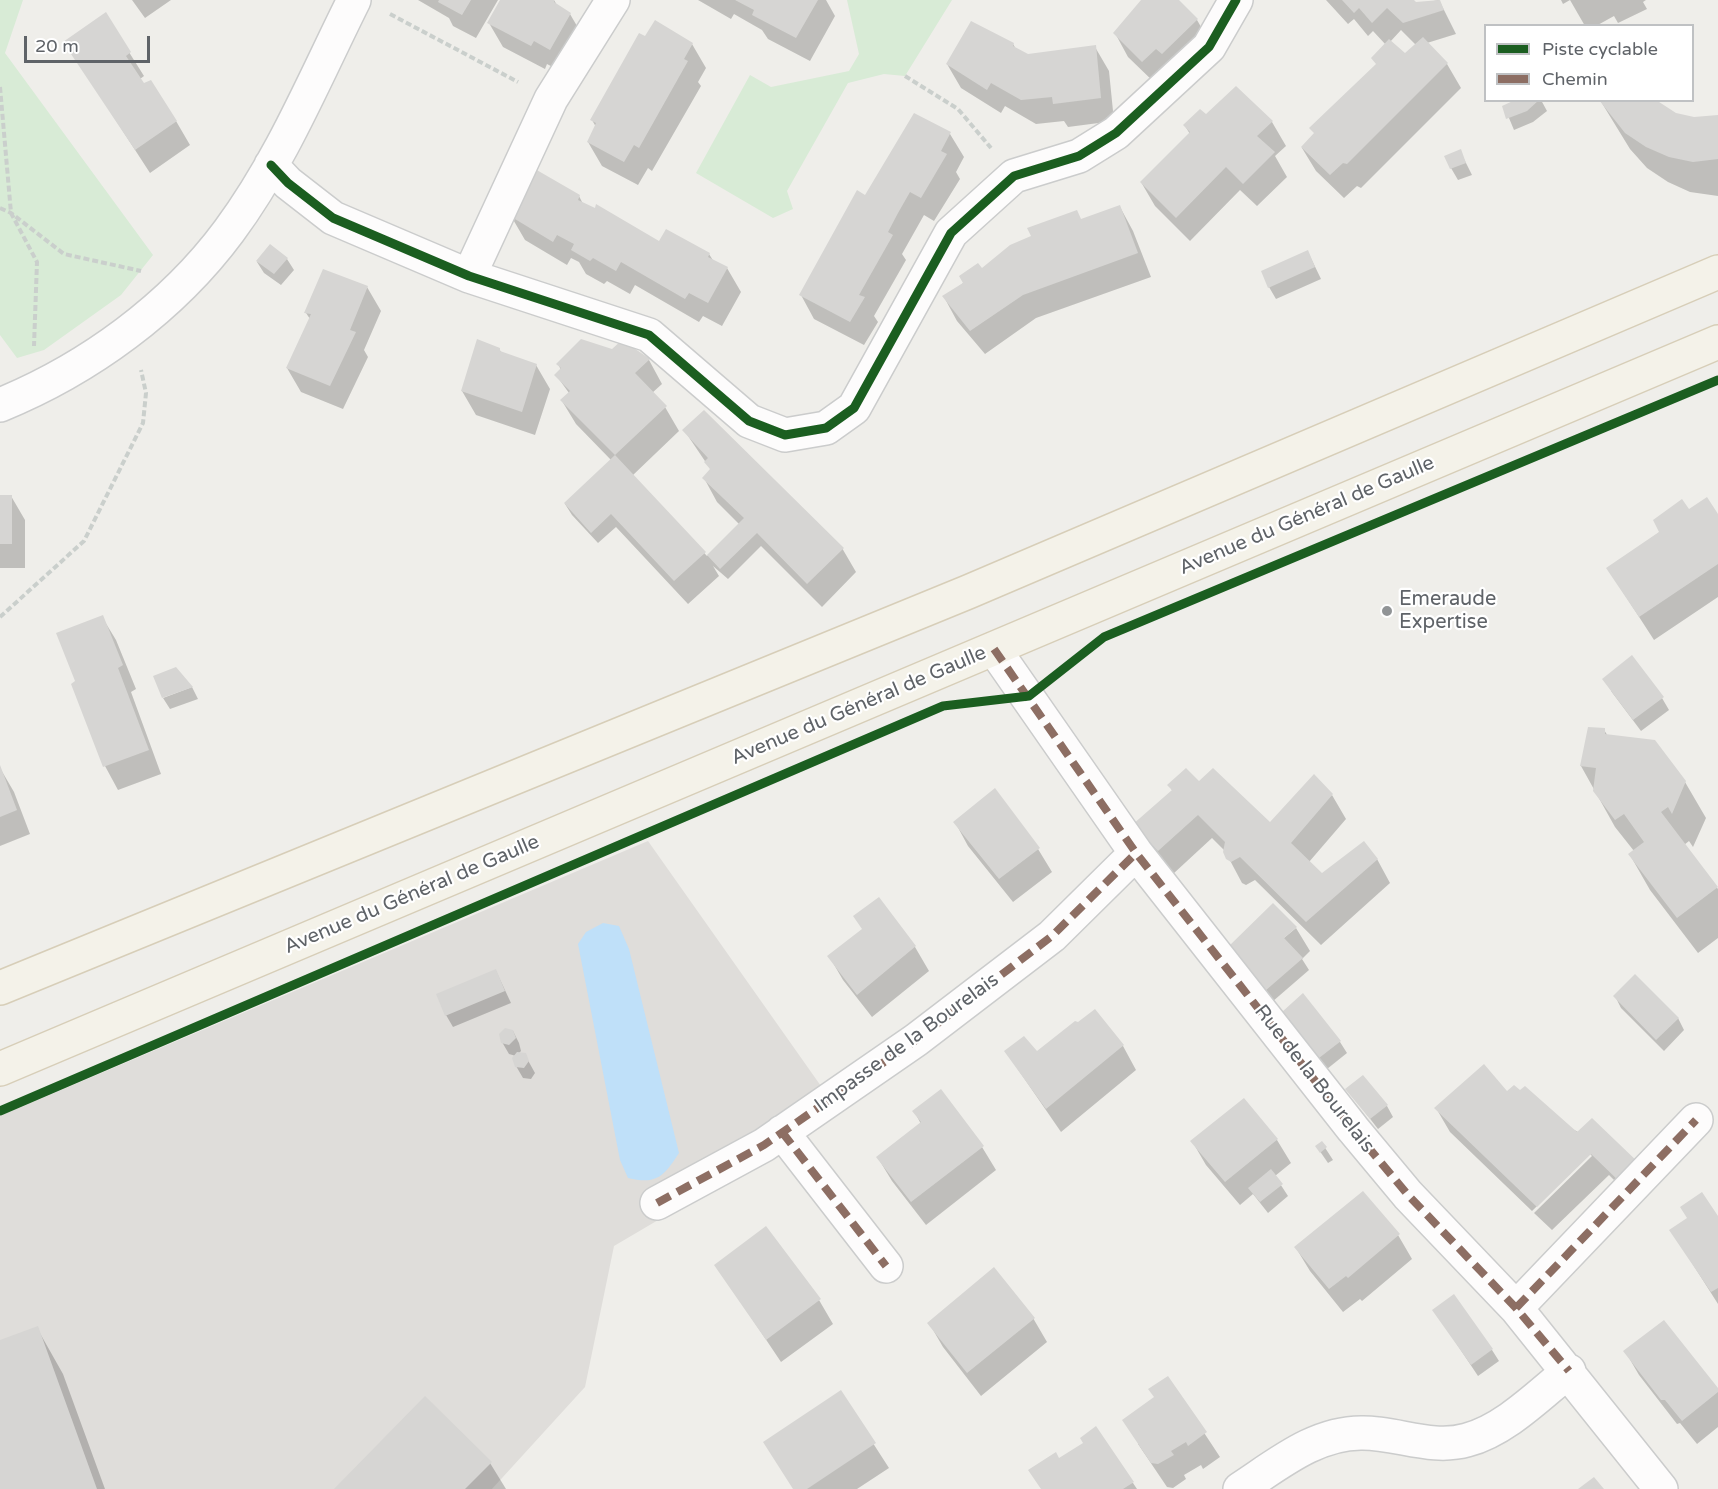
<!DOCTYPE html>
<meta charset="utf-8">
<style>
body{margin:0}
#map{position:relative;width:1718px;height:1489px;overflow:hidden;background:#efeeea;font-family:"Varela Round",sans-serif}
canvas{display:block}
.legend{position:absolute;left:1484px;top:24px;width:210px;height:78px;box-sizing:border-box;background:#fff;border:2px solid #bfc1c3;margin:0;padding:8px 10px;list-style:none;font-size:18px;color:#5f6368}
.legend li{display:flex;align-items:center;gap:12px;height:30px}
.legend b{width:30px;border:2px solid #bfc1c3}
.scale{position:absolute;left:24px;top:36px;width:126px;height:27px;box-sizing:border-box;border:3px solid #5f6368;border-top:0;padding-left:8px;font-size:18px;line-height:21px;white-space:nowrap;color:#5f6368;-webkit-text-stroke:4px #fff;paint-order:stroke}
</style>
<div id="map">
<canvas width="1718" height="1489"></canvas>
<ul class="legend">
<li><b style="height:8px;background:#1b5e20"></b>Piste cyclable</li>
<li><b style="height:8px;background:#8d6e63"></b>Chemin</li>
</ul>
<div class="scale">20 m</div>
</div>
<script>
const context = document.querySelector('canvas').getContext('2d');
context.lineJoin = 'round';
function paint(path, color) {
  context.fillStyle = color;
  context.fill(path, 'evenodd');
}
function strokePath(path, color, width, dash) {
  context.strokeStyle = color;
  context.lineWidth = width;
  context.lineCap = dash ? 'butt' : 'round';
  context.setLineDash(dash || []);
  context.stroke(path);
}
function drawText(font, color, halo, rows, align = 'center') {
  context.font = font + ' "Varela Round",sans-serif';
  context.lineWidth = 4.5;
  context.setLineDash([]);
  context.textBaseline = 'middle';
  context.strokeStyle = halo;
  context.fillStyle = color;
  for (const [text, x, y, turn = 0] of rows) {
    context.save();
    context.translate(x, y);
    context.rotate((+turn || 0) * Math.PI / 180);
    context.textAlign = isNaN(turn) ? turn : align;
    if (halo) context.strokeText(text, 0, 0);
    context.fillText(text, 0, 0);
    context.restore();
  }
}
const industrial = new Path2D(`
 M 648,841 L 840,1113 L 614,1246 L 585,1387 L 492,1489 L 0,1489 L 0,1116 Z`);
const green = new Path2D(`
 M 0,0 L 23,0 L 5,53 L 153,255 L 121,295 L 44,350 L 17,358 L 0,335 Z
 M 847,0 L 952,0 L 905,76 L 884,74 L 848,83 L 787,191 L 793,209 L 773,218 L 696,173 L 750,75 L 771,87 L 849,71 L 859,54 Z`);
const water = new Path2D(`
 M 603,923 L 619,926 L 629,949 L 679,1153 C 664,1176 657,1185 628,1178 L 620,1160 L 578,944 L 586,932 Z`);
const shadow = new Path2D(`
 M 132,0 L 171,0 L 145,18 Z
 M 418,0 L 498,0 L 476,38 L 453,26 L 449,18 Z
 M 502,0 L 554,0 L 558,7 L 570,14 L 584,38 L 564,73 L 547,64 L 545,69 L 503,47 L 489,23 Z
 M 698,0 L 826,0 L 835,16 L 810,61 L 768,39 L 762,30 L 734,14 L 731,19 Z
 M 1144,0 L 1177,0 L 1197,20 L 1211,44 L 1157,85 L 1128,57 L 1115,33 Z
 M 1326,0 L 1411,0 L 1416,4 L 1439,0 L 1456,34 L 1427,43 L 1447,64 L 1461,88 L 1361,188 L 1357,186 L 1344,198 L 1316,171 L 1302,148 L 1377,64 L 1386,45 L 1373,31 L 1368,36 L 1354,19 L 1348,24 ZM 1401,30 L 1416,45 L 1405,56 L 1390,42 Z
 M 1561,0 L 1646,0 L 1643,2 L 1647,9 L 1618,23 L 1614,16 L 1596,26 L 1585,26 L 1570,0 L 1563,4 Z
 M 105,14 L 144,76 L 140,79 L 143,85 L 176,121 L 190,145 L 150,173 L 65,42 Z
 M 645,39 L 692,44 L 706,68 L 698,82 L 701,86 L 652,171 L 648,168 L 638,185 L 602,166 L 588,142 L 596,127 L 592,120 Z
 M 1013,44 L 1016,49 L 1028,56 L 1095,47 L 1109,71 L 1114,121 L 1068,127 L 1064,121 L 1036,124 L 1005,106 L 1001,113 L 961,88 L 947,64 Z
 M 1519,100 L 1541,100 L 1547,111 L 1533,122 L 1514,130 L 1504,106 Z
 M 1600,100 L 1694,119 L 1718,116 L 1718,196 L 1690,192 L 1668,182 L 1647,168 L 1630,149 Z
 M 915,115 L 950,134 L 964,157 L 956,172 L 960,179 L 934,221 L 924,215 L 902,254 L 906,260 L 874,316 L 878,322 L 864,345 L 814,319 L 801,295 L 866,197 Z
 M 1206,117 L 1272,122 L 1286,146 L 1275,156 L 1287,177 L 1257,206 L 1240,190 L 1190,241 L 1155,206 L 1141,182 L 1190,134 L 1185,126 Z
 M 1460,151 L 1472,175 L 1458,180 L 1451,168 Z
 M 579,196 L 583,204 L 660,243 L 709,254 L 714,262 L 727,268 L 741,292 L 722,326 L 703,316 L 699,322 L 635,285 L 630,294 L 607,281 L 604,284 L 586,274 L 579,262 L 571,258 L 567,265 L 525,240 L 511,216 Z
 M 1120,207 L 1133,231 L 1151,277 L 1036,318 L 985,354 L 957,321 L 944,297 L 981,270 Z
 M 271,246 L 287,259 L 294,270 L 281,285 L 264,273 L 257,262 Z
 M 1308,252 L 1321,279 L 1276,299 L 1269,287 Z
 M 367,287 L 381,311 L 364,350 L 368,357 L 343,409 L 301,392 L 287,368 L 310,319 L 306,313 Z
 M 499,349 L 502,353 L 536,365 L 550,389 L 535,435 L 476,415 L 462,391 Z
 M 649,360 L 662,384 L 652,393 L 665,407 L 679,431 L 632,476 L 707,556 L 740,525 L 717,502 L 704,478 L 711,470 L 684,430 L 842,548 L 856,572 L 822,607 L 761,546 L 728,579 L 713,566 L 719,576 L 688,604 L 616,527 L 598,543 L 572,515 L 565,504 L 611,460 L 576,424 L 562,401 L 569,393 L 556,375 L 561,370 L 558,364 Z
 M 0,496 L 11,496 L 25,520 L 25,568 L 0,568 Z
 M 1689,511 L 1718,517 L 1718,597 L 1654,640 L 1608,569 Z
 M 102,617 L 116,640 L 136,689 L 131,692 L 161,774 L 118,790 L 105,766 L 73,684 L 77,682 Z
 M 192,687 L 198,699 L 170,709 L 163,698 Z
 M 1611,691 L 1662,698 L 1669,710 L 1641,731 Z
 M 1604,730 L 1608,736 L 1685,782 L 1706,818 L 1693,847 L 1689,841 L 1684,845 L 1718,889 L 1718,938 L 1698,953 L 1650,890 L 1630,855 L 1634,851 L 1615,827 L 1581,766 Z
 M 0,768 L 14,792 L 30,834 L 0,846 Z
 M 1199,784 L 1271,825 L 1332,795 L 1346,819 L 1309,862 L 1322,874 L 1377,859 L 1390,883 L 1321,945 L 1255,880 L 1246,885 L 1242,883 L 1225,851 L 1212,838 L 1173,874 L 1134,825 L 1173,792 L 1169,785 Z
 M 955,822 L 1038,849 L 1052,872 L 1013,902 L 968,846 Z
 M 879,899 L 915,947 L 929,971 L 872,1017 L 843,980 L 829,956 L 863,930 Z
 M 1296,928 L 1310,951 L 1302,959 L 1309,970 L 1272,1002 L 1244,971 Z
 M 496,971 L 511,1003 L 453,1027 L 446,1015 Z
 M 1615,996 L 1678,1018 L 1684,1030 L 1664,1051 L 1621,1008 Z
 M 1095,1012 L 1123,1046 L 1136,1070 L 1061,1132 L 1006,1052 L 1037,1053 Z
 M 1284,1013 L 1340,1042 L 1347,1053 L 1327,1069 Z
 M 513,1031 L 519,1043 L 521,1051 L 519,1053 L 525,1055 L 535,1073 L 531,1079 L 523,1078 L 516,1066 L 516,1056 L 509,1054 L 502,1042 Z
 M 1347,1089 L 1387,1106 L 1393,1117 L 1378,1129 Z
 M 1507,1093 L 1640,1166 L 1629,1195 L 1609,1175 L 1552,1230 L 1534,1213 L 1592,1156 L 1590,1154 L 1532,1211 L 1450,1132 L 1436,1108 Z
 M 914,1111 L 982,1147 L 996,1170 L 926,1225 L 892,1181 L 878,1158 L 921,1124 Z
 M 1277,1140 L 1291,1163 L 1275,1176 L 1288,1196 L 1268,1213 L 1253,1194 L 1240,1205 L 1206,1165 L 1192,1141 Z
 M 1322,1143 L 1333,1160 L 1328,1163 L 1317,1147 Z
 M 1718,1218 L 1718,1304 L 1671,1230 Z
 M 1398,1235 L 1412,1259 L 1362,1301 L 1360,1299 L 1343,1312 L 1310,1271 L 1296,1248 Z
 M 716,1265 L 819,1300 L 833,1324 L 781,1362 Z
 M 1434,1310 L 1492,1350 L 1499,1361 L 1478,1376 Z
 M 1033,1318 L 1047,1342 L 981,1396 L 943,1347 L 929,1323 Z
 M 37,1328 L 63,1374 L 105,1489 L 0,1489 L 0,1342 Z
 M 1625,1351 L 1718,1391 L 1718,1427 L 1697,1444 L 1680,1423 L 1677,1424 L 1639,1375 Z
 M 1168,1378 L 1220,1457 L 1203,1469 L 1201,1465 L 1184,1475 L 1186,1479 L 1173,1488 L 1167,1487 L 1138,1444 L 1155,1398 Z
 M 840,1392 L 889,1468 L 857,1489 L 793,1489 Z
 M 1059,1460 L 1133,1483 L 1137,1489 L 1041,1489 Z
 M 490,1463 L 506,1489 L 336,1489 Z`);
const building = new Path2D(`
 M 439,0 L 471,0 L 462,15 L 438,2 Z
 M 500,0 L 554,0 L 554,2 L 571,13 L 550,50 L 534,41 L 531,46 L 487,23 Z
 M 735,0 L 818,0 L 796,38 L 752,15 L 754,10 Z
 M 1141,0 L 1179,0 L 1198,19 L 1162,54 L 1156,49 L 1142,62 L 1113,33 Z
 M 1342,0 L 1414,0 L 1416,2 L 1440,0 L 1444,10 L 1403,23 L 1387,8 L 1372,23 L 1359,8 L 1354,13 Z
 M 106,12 L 131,52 L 126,56 L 144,83 L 151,80 L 177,121 L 135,150 L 63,42 Z
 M 655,20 L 693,43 L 684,59 L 688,61 L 639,148 L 634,145 L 624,162 L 587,142 L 596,123 L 590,120 L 639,33 L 645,36 Z
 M 971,21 L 1014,43 L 1013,46 L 1028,54 L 1096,45 L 1101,98 L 1053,104 L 1052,97 L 1021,100 L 991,83 L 987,90 L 946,64 Z
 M 1423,37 L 1448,63 L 1347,164 L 1343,163 L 1330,175 L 1301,147 L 1314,133 L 1309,128 L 1376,64 L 1371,58 L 1389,39 L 1405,53 Z
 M 1236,86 L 1273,121 L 1257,136 L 1275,152 L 1243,184 L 1226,167 L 1176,218 L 1140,182 L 1190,132 L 1183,125 L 1200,109 L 1206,114 Z
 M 1515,100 L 1539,100 L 1527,111 L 1506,119 L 1502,106 Z
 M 1599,100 L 1656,100 L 1676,113 L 1694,117 L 1718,115 L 1718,159 L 1693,162 L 1669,157 L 1646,147 L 1625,133 Z
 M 914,113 L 951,132 L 941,151 L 947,154 L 921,198 L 910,192 L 898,213 L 888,232 L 893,235 L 859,295 L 865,297 L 850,322 L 799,295 L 857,190 L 865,195 Z
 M 1461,149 L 1466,163 L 1450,169 L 1444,156 Z
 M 535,169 L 580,195 L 578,200 L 595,208 L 596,204 L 659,241 L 666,229 L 710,253 L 708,257 L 728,267 L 708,303 L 689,293 L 685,299 L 621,262 L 616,271 L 593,258 L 590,261 L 571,250 L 574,244 L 557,235 L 553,242 L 510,216 Z
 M 1120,205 L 1138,253 L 1023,295 L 970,331 L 942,296 L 963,283 L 959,276 L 978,263 L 982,268 L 1010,245 L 1031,236 L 1027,228 L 1077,210 L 1081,219 Z
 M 270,244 L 288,258 L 274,274 L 256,261 Z
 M 1308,250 L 1315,267 L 1268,288 L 1261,271 Z
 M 323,269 L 368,286 L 350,330 L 356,332 L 330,386 L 286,368 L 311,314 L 304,313 Z
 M 477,339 L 500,348 L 500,351 L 537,364 L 522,412 L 461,391 Z
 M 581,339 L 612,349 L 622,340 L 650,359 L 635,373 L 667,406 L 615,455 L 560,400 L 570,391 L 554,375 L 561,368 L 556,364 Z
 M 704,410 L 844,548 L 807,584 L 757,533 L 720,569 L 707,555 L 744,518 L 702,478 L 710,469 L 704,462 L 708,458 L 682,430 Z
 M 615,455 L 706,552 L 674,581 L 611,514 L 591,533 L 564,503 Z
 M 0,495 L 12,495 L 12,544 L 0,544 Z
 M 1707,497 L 1718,514 L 1718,564 L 1639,617 L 1606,568 L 1659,532 L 1653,520 L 1682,499 L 1689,509 Z
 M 103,615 L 123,665 L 118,668 L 149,750 L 103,767 L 71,684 L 75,681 L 56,633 Z
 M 1632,655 L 1664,697 L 1633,720 L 1602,679 Z
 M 176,667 L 193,687 L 162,698 L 153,676 Z
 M 1588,727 L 1605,728 L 1605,734 L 1655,740 L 1686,781 L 1672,814 L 1668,807 L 1661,812 L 1718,887 L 1677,918 L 1628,854 L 1644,842 L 1624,814 L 1615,820 L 1593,791 L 1596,768 L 1580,766 Z
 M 0,765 L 17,810 L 0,817 Z
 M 1186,768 L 1199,781 L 1213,768 L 1270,822 L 1314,774 L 1333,794 L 1291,843 L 1322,873 L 1364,841 L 1378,859 L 1306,922 L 1240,857 L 1231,862 L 1226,859 L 1223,852 L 1225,842 L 1198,815 L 1158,851 L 1132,825 L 1172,790 L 1167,785 Z
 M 995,788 L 1040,848 L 999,879 L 953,822 Z
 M 879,897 L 916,946 L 857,995 L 827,956 L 862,929 L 853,916 Z
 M 1273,903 L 1297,927 L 1284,938 L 1303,958 L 1265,991 L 1229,946 Z
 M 496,969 L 505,991 L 445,1016 L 436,994 Z
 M 1635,974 L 1679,1018 L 1656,1040 L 1613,996 Z
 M 1303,993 L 1341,1041 L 1319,1058 L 1282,1012 Z
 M 1095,1009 L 1124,1045 L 1046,1109 L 1004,1051 L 1024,1036 L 1037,1051 L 1075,1021 L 1078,1022 Z
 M 505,1028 L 513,1030 L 516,1038 L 509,1045 L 501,1043 L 499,1034 Z
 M 517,1052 L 526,1053 L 529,1061 L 524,1068 L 515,1067 L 512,1058 Z
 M 1484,1064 L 1507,1091 L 1514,1085 L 1520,1090 L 1525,1086 L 1577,1132 L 1592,1118 L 1641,1165 L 1622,1184 L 1591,1154 L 1537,1207 L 1434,1108 Z
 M 1363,1075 L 1388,1105 L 1370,1119 L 1345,1089 Z
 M 941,1089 L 984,1146 L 911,1202 L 876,1157 L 921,1122 L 912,1111 Z
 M 1244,1098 L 1278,1139 L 1225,1182 L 1190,1141 Z
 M 1322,1141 L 1327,1147 L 1320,1153 L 1315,1146 Z
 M 1271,1169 L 1283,1184 L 1260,1202 L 1248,1188 Z
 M 1363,1191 L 1400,1234 L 1348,1278 L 1346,1276 L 1329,1289 L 1294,1247 Z
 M 1702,1192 L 1718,1216 L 1718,1288 L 1711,1292 L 1669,1230 L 1687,1218 L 1680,1207 Z
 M 766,1226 L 821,1299 L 766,1340 L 714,1265 Z
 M 994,1267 L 1035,1318 L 967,1373 L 927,1323 Z
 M 1454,1294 L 1493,1349 L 1471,1365 L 1432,1310 Z
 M 1664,1320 L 1718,1388 L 1718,1392 L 1682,1421 L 1665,1400 L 1661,1400 L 1623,1351 Z
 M 38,1326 L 97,1489 L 0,1489 L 0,1340 Z
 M 1168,1376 L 1207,1432 L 1188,1446 L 1186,1442 L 1171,1451 L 1174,1455 L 1158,1464 L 1151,1463 L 1122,1420 L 1154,1397 L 1148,1389 Z
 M 841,1390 L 876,1443 L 807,1489 L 793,1489 L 763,1442 Z
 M 425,1396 L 492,1462 L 465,1489 L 334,1489 Z
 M 1096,1426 L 1134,1482 L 1123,1489 L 1041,1489 L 1028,1470 L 1056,1452 L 1059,1458 L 1083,1443 L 1080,1438 Z
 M 1594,1477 L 1604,1489 L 1578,1489 Z`);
const path = new Path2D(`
 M 390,14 L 518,82
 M 905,76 L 958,109 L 991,148
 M 0,87 L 11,213 L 37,262 L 34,346
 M 0,208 L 11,213 L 64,254 L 141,271
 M 0,617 L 84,541 L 143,423 L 146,393 L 141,370`);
const minor = new Path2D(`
 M 271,165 L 288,183 L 333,218 L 469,276 L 649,335 L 749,421 L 785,435 L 826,428 L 854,408 L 951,233 L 1014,176 L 1079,156 L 1116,133 L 1209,47 L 1236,0
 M 469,276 L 551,99 L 613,0
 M 0,405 C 88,369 172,308 229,231 C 281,161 315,78 354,0
 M 994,649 L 1136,853 L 1353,1129 L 1408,1195 L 1516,1308 L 1661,1489
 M 782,1132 L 886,1266
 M 657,1203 L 764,1145 L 916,1040 L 1052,936 L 1136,853
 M 1516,1308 L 1696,1120
 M 1240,1489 C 1277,1465 1316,1432 1363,1433 C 1398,1433 1432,1450 1467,1440 C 1505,1430 1539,1395 1569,1371`);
const major = new Path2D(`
 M 0,988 L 968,592 L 1718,272
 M 0,1069 L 1718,342`);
const quiet = new Path2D(`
 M 994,649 L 1136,853 L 1353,1129 L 1408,1195 L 1516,1308 L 1569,1371
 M 782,1132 L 886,1266
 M 657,1203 L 764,1145 L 916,1040 L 1052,936 L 1136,853
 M 1516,1308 L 1696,1120`);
const cycleway = new Path2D(`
 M 271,165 L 288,183 L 333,218 L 469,276 L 649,335 L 749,421 L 785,435 L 826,428 L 854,408 L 951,233 L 1014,176 L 1079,156 L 1116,133 L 1209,47 L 1236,0
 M 0,1111 L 943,706 L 1029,696 L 1104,637 L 1718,380`);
const markers = [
 [1387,611,6,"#919496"]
];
const streetNames = [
 ["Avenue du Général de Gaulle",1307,516,-23],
 ["Avenue du Général de Gaulle",859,706,-23],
 ["Avenue du Général de Gaulle",412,895,-23],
 ["Impasse de la Bourelais",907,1043,-36],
 ["Rue de la Bourelais",1314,1079,52]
];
const poiNames = [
 ["Emeraude",1399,600],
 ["Expertise",1399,623]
];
paint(industrial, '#dfddda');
paint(green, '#d8ebd6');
paint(water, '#bfe0f9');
paint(shadow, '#0003');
paint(building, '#d6d5d3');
strokePath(minor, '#cbcccc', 36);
strokePath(major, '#d7ceb8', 36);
strokePath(path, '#cacfcc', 4, [6, 3]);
strokePath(minor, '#fdfcfc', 33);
strokePath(major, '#f4f2e9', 33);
strokePath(quiet, '#8d6e63', 8, [15, 8]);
strokePath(cycleway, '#1b5e20', 9);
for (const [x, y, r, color] of markers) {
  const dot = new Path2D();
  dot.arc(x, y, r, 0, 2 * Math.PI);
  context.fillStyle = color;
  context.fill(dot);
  strokePath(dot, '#fff', 2);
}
drawText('20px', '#5f6368', '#fff', streetNames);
drawText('20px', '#5f6368', '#fff', poiNames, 'left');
</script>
